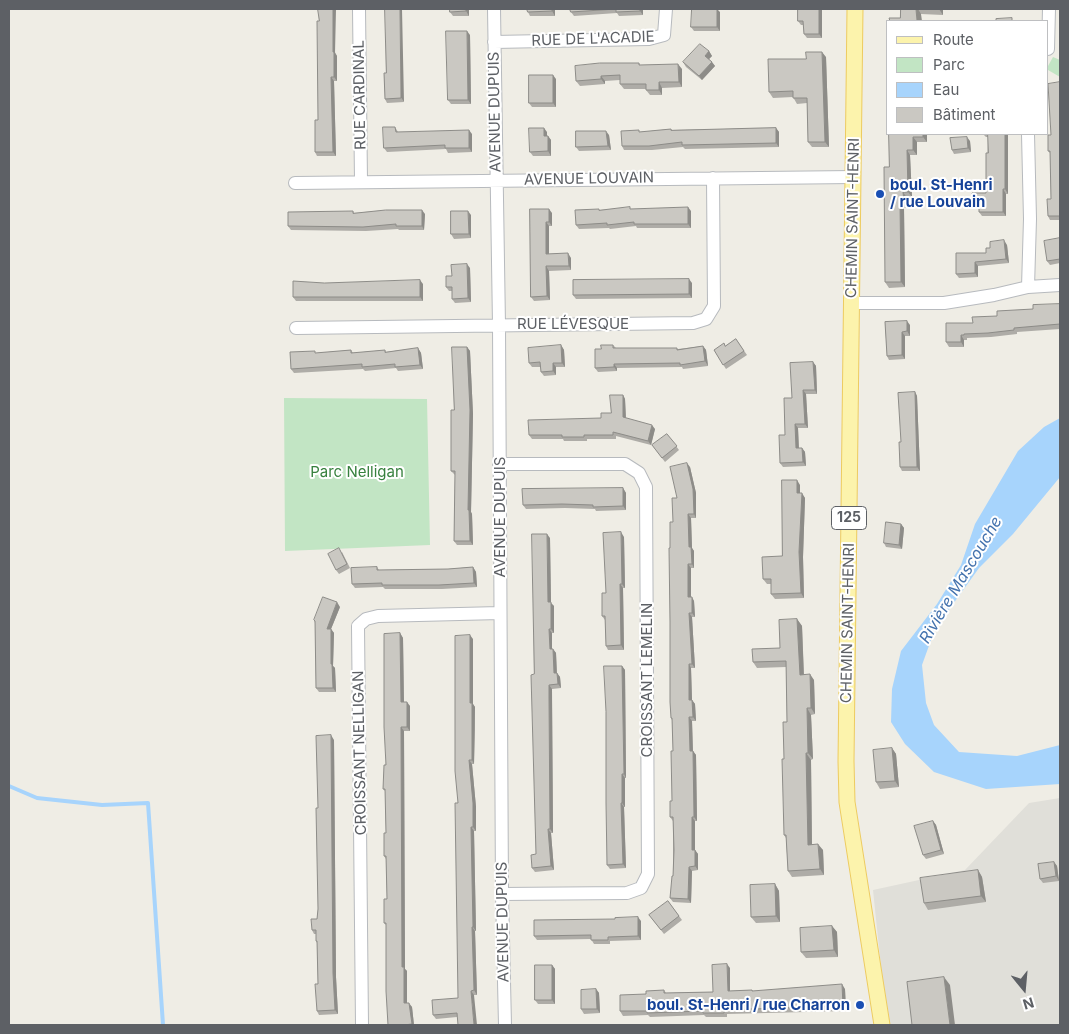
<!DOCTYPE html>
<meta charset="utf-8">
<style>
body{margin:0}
#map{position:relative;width:1069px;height:1034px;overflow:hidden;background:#efede5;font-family:Inter,sans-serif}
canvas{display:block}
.frame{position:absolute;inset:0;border:10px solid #5d6065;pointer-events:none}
.legend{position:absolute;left:886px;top:20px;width:162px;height:115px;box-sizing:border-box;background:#fff;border:1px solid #bebfc1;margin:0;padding:6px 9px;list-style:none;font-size:15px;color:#5d6065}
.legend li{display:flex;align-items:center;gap:10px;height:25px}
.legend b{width:25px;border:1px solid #bebfc1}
.north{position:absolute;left:999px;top:964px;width:50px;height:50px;-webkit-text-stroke:4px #fff;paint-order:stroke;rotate:163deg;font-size:14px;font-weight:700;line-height:20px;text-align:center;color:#5d6065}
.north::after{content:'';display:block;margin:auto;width:18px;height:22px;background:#5d6065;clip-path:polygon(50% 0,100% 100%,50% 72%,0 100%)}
</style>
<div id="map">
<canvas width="1069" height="1034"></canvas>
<div class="frame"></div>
<ul class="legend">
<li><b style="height:6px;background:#fcf3ac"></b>Route</li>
<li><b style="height:14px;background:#c2e5c4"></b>Parc</li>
<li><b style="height:14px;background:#a7d4fc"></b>Eau</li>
<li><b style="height:14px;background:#cac8c2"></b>Bâtiment</li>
</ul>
<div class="north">N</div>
</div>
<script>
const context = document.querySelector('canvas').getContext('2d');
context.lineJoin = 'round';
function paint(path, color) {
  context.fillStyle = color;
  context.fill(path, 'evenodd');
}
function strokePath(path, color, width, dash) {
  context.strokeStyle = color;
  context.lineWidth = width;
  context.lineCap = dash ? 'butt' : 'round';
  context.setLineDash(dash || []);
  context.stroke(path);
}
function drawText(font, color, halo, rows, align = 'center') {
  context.font = font + ' Inter,sans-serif';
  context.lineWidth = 4;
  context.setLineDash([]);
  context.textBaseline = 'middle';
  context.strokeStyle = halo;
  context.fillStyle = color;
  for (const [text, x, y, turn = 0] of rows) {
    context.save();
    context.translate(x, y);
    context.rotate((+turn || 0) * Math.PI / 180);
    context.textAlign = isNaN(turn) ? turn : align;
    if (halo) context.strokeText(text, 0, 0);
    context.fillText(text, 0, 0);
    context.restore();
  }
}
const industrial = new Path2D(`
 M 1060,798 L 1060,1025 L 887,1025 L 873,890 L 965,870 L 1029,803 Z`);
const green = new Path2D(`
 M 1053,57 L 1060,60 L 1060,77 L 1048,70 L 1048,66 Z
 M 284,398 L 427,399 L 430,545 L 285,551 Z`);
const water = new Path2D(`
 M 1060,418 L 1060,477 L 1013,534 L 979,568 L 935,629 L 922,665 L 926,703 L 934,725 L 959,752 L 1017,756 L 1060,745 L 1060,784 L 986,789 L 934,772 L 905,744 L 891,722 L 892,689 L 901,651 L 937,604 L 961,565 L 975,524 L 1018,451 L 1044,427 Z`);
const stream = new Path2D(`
 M 9,786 L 37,798 L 102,805 L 148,803 L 163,1025`);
const minor = new Path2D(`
 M 359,9 L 361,181
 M 494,9 L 499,325 L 502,894 L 505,1025
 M 494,42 L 649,39 L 664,35 L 666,9
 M 1048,49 L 1049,9
 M 295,183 L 854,177
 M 1028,287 L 1030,219 L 1028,134
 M 852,303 L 944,303 L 994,295 L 1028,287 L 1060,285
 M 296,328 L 693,323 L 706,319 L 714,306 L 713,178
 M 499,464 L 625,464 L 639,473 L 646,487 L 648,874 L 641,888 L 627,893 L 502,894
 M 362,1025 L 358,626 L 366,619 L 378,616 L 500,613`);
const major = new Path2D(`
 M 855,9 L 846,761 L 847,802 L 882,1025`);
const wall = new Path2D(`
 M 469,9 L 469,16 L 453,16 L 450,12 Z
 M 527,9 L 555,9 L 555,16 L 530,16 L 528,12 Z
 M 570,9 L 643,9 L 643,15 L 619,16 L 617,13 L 574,16 L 571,12 Z
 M 901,9 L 943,9 L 943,15 L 921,14 L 900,18 Z
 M 1007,9 L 1025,9 L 1025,10 L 1008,10 Z
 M 822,10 L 822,38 L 807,38 L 804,34 L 803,25 L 801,25 L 798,21 Z
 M 720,12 L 720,31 L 694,31 L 691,27 Z
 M 319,21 L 337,56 L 337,81 L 334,81 L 336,156 L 317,156 L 315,152 L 318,120 Z
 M 470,35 L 471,104 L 451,104 L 448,100 Z
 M 709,51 L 712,56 L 709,59 L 715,66 L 702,80 L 686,67 L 683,62 Z
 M 826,57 L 829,147 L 812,147 L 808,142 L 807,103 L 797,104 L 793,97 L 773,98 L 769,92 L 806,59 Z
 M 639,63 L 640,65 L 682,69 L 682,87 L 662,88 L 662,95 L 650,95 L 646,90 L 646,89 L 624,89 L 620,84 L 620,80 L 605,81 L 605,84 L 580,86 L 576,81 Z
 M 384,73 L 404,102 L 387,103 L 385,99 Z
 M 556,79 L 556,107 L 532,107 L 529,103 Z
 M 1060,82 L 1060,220 L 1050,220 L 1048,216 L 1051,199 L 1050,153 L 1048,151 Z
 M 395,127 L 398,132 L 472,134 L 472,152 L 448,153 L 446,149 L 387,152 L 384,148 Z
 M 776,128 L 779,132 L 779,147 L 685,149 L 683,147 L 652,150 L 624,150 L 622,146 L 640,132 L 671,129 L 672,130 Z
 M 547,132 L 547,136 L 548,136 L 551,140 L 551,156 L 533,156 L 530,152 Z
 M 889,134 L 927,134 L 927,142 L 917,142 L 917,155 L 910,155 L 912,197 L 907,198 L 907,208 L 904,208 L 905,287 L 889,288 L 885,282 L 889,167 Z
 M 983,134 L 1008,134 L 1008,194 L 1006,194 L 1006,216 L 982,216 L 979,212 L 979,207 L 975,207 L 972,203 L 986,193 L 988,137 L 986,137 Z
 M 609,135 L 611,150 L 579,151 L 576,147 Z
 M 970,141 L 971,152 L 954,154 L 952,150 Z
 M 530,209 L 552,213 L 552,226 L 549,226 L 549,254 L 571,258 L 571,270 L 549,271 L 550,300 L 534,301 L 531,297 Z
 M 631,209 L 691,211 L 691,228 L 637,228 L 636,226 L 610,229 L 609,228 L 579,229 L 576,225 L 600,210 Z
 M 353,211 L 354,213 L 425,214 L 424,230 L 399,230 L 398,229 L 366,231 L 291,230 L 288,226 Z
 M 471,215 L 471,238 L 454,239 L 451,234 Z
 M 1060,238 L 1060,263 L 1050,265 L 1047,261 Z
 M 1007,245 L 1009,263 L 978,266 L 978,277 L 959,278 L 956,274 L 986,253 Z
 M 470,268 L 471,302 L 455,303 L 452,299 L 452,291 L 449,291 L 446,287 Z
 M 324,283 L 423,284 L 423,301 L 296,301 L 293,297 Z
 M 692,283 L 692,298 L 576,299 L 573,295 Z
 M 1060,304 L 1060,329 L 1017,332 L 1017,334 L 991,337 L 967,338 L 967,340 L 964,340 L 964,347 L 949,347 L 946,342 L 973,323 L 997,316 Z
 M 885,322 L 910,325 L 910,336 L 905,336 L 905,359 L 889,360 L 887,356 Z
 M 736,339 L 747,355 L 726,369 L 714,350 L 725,346 Z
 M 561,345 L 564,350 L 565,367 L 556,367 L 556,375 L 544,376 L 541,372 L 541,367 L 532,367 L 529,363 Z
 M 613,345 L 616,348 L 678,349 L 703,346 L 706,350 L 708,366 L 683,369 L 682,367 L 617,368 L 617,371 L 598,372 L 595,368 L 601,349 Z
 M 467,347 L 470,351 L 473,414 L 471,512 L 472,514 L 473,545 L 457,545 L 454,541 L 455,475 L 451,471 L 454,410 Z
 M 418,348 L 421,353 L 423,369 L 398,371 L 396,368 L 365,371 L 363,369 L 294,373 L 291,369 L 317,353 L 351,350 L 353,353 L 385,350 L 386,352 Z
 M 813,362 L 816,366 L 817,394 L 806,394 L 808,428 L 798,428 L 799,448 L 802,448 L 805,452 L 806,466 L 783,467 L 780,463 L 785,435 Z
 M 915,392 L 917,396 L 920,471 L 902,471 L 900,467 L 901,442 Z
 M 623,395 L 625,399 L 626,418 L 655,429 L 651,445 L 616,436 L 616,439 L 587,439 L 587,441 L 564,441 L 563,439 L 532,439 L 529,435 L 601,418 L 611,413 Z
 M 667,434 L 679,450 L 665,462 L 652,445 Z
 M 690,467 L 696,493 L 696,518 L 691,518 L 692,548 L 694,551 L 694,568 L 691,568 L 691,597 L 694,601 L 695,617 L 692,617 L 695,668 L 691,668 L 692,700 L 695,704 L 696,721 L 692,721 L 693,751 L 696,755 L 697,821 L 695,821 L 695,850 L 698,854 L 698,870 L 692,871 L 691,903 L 673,902 L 670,898 L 673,876 L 673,821 L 670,817 L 672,801 L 673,751 L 672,720 L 671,718 L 670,548 L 673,522 L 677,498 Z
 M 800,485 L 800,493 L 805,498 L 803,557 L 804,598 L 775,599 L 771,594 L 771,584 L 767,584 L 763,579 L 782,556 Z
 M 623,488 L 626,493 L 626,510 L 596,511 L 595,509 L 565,508 L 526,509 L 523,505 Z
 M 901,524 L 904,528 L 902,549 L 886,547 L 884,543 Z
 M 624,537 L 625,588 L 623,588 L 624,650 L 608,650 L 606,646 L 605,620 L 602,616 L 606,593 Z
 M 550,538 L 551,603 L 554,606 L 554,633 L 552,633 L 552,649 L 553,649 L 556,653 L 557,673 L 560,677 L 561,688 L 552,689 L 552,701 L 553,833 L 551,833 L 554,870 L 535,872 L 532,868 L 536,854 L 534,674 Z
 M 342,552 L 350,568 L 339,574 L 336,570 Z
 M 377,567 L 379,570 L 448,569 L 473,567 L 476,572 L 477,587 L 442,589 L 385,589 L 383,587 L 355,588 L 352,584 Z
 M 340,607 L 331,629 L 334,633 L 333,666 L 335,668 L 336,692 L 319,692 L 316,688 L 315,623 L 314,620 Z
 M 797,619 L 802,626 L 804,674 L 814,680 L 815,714 L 811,715 L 813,759 L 811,760 L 812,844 L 823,850 L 824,875 L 792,877 L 788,871 L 786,838 L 784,835 L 784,759 L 787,722 L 786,667 L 757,668 L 753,662 L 780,648 Z
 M 400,633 L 403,638 L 404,702 L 410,706 L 410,731 L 404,731 L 405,969 L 407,971 L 407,1003 L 412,1007 L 414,1025 L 388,1025 L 386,925 L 384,923 L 387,899 L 386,859 L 384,856 L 386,833 L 385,791 L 383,789 Z
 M 473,639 L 473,704 L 475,707 L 475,730 L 474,764 L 472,764 L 476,807 L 476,831 L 474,831 L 476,931 L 475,931 L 477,995 L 474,995 L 457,1017 L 436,1019 L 433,1015 L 458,998 L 458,803 Z
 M 622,666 L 625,670 L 626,778 L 625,778 L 625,807 L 624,807 L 626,868 L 610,869 L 607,865 Z
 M 334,740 L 336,977 L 338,1014 L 319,1015 L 317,1011 L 318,984 L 317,943 L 316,941 L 316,934 L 314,934 L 312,930 L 317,919 L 318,909 L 318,808 Z
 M 892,748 L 896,754 L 899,787 L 880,789 L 876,782 Z
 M 933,821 L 936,825 L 944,854 L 926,859 L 923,855 Z
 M 1054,862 L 1057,866 L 1059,881 L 1043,883 L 1040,879 Z
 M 978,870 L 982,877 L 986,902 L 928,910 L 924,903 Z
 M 775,884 L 779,891 L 780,922 L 756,923 L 751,917 Z
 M 668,901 L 682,920 L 664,934 L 649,915 Z
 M 641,921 L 641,940 L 610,941 L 610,944 L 594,944 L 591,939 L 537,940 L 534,936 Z
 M 832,926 L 837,932 L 838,957 L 806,958 L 801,952 Z
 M 552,965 L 555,969 L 555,1004 L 538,1004 L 535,1000 Z
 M 730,968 L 730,991 L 752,990 L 753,991 L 845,989 L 846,1011 L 727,1014 L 727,1017 L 706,1017 L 704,1015 L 650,1017 L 648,1015 L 623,1016 L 620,1011 L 646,994 L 664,990 L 666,993 L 713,992 Z
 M 596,989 L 599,993 L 600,1013 L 584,1014 L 581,1009 Z`);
const shadedWall = new Path2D(`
 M 333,9 L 336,9 L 335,53 L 337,56 L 337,81 L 334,77 L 333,52 Z
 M 400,9 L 402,9 L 404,102 L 401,98 Z
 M 466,9 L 469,9 L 469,16 L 466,11 Z
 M 552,9 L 555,9 L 555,16 L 552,11 Z
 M 640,9 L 643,9 L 643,15 L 640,11 Z
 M 717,9 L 720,12 L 720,31 L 717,27 Z
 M 819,9 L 821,9 L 822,10 L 822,38 L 819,34 Z
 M 916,9 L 918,9 L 921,14 L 922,21 L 917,21 Z
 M 939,9 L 943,9 L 943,15 Z
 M 467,31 L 470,35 L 471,104 L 468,100 Z
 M 709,51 L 712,56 L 708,60 L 705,56 Z
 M 822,52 L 826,57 L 829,147 L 825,142 Z
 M 712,62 L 715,66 L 702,80 L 699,76 Z
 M 678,64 L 682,69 L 682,87 L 679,82 Z
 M 553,75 L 556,79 L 556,107 L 553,103 Z
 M 601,76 L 605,81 L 605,84 L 601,79 Z
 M 331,77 L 334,81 L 336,156 L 333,152 Z
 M 659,82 L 662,88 L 662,95 L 659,90 Z
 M 544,128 L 547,132 L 547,140 L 544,136 Z
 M 776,128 L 779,132 L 779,147 L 776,143 Z
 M 469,130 L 472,134 L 472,152 L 469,148 Z
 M 606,131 L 609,135 L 611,150 L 608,146 Z
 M 923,134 L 927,134 L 927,142 L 923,137 Z
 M 1005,134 L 1008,134 L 1008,194 L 1005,189 Z
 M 548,136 L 551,140 L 551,156 L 548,151 Z
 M 913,137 L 917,142 L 917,155 L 913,150 Z
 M 967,137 L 970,141 L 971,152 L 968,148 Z
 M 907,150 L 910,155 L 912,197 L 908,192 Z
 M 1003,189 L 1006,194 L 1006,216 L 1003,212 Z
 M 903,192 L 907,198 L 907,208 L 904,202 Z
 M 900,202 L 904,208 L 905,287 L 901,282 Z
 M 688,207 L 691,211 L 691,228 L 688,224 Z
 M 549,209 L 552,213 L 552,226 L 549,222 Z
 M 422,210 L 425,214 L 424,230 L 422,226 Z
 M 468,211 L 471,215 L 471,238 L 469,234 Z
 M 546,222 L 549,226 L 549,258 L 546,254 Z
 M 1004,240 L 1007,245 L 1009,263 L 1006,259 Z
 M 568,253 L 571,258 L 571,270 L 569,266 Z
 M 975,262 L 978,266 L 978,277 L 975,273 Z
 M 467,264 L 470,268 L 471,302 L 468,298 Z
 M 546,266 L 549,271 L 550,300 L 547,296 Z
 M 689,279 L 692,283 L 692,298 L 689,294 Z
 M 420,280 L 423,284 L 423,301 L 420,297 Z
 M 907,321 L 910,325 L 910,336 L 907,331 Z
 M 902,332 L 905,336 L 905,359 L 902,355 Z
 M 961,335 L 964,340 L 964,347 L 961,342 Z
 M 561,345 L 564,350 L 565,367 L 562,363 Z
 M 703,346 L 706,350 L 708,366 L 705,361 Z
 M 467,347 L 470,351 L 473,414 L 471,512 L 472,514 L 473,545 L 470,541 L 468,510 Z
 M 418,348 L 421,353 L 423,369 L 420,365 Z
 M 813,362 L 816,366 L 817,394 L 815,390 Z
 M 553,363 L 556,367 L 556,375 L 553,371 Z
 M 614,364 L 617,368 L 617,371 L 614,367 Z
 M 803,390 L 806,394 L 808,428 L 805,424 Z
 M 915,392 L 917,396 L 920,471 L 917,467 Z
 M 623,395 L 625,399 L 626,421 L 623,417 Z
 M 795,424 L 798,428 L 799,453 L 796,448 Z
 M 652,425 L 655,429 L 651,445 L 648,441 Z
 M 802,448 L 805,452 L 806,466 L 803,462 Z
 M 687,463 L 690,467 L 696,493 L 696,518 L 694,514 Z
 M 797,480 L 800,485 L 800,498 L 797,493 Z
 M 623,488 L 626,493 L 626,510 L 623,506 Z
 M 802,493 L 805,498 L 803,557 L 804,598 L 801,593 L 799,552 Z
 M 688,514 L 691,518 L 692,548 L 694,551 L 694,568 L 692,564 L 689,547 Z
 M 901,524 L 904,528 L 902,549 L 899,545 Z
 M 621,532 L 624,537 L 625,588 L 622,584 Z
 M 547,534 L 550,538 L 551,603 L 554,606 L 554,633 L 551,629 L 548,602 Z
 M 688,564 L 691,568 L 691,601 L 688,597 Z
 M 473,567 L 476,572 L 477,587 L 474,583 Z
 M 620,584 L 623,588 L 624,650 L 621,645 Z
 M 692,597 L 694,601 L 695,617 L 692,613 Z
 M 337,602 L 340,607 L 331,629 L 334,633 L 333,666 L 335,668 L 336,692 L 333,688 L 327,629 Z
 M 689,613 L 692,617 L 695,668 L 692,664 Z
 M 797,619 L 802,626 L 804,681 L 800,675 Z
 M 549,629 L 552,633 L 552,653 L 550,649 Z
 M 400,633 L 403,638 L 404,706 L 401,702 Z
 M 470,635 L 473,639 L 473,704 L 475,707 L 474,764 L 472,760 L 470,703 Z
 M 553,649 L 556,653 L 557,678 L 554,673 Z
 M 689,664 L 691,668 L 692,700 L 695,704 L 696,721 L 693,717 L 689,700 Z
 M 622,666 L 625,670 L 626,778 L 624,774 Z
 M 557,673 L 560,677 L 561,688 L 558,684 Z
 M 810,674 L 814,680 L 815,714 L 811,708 Z
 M 549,685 L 552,689 L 553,833 L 550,829 Z
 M 407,702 L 410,706 L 410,731 L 407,727 Z
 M 807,708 L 811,715 L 813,759 L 808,753 Z
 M 689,717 L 692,721 L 693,755 L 690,751 Z
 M 401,727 L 404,731 L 405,969 L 407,971 L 407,1007 L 404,1003 L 402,967 Z
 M 331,735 L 334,740 L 336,977 L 338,1014 L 335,1010 L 333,973 Z
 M 892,748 L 896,754 L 899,787 L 895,781 Z
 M 693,751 L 696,755 L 697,821 L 694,817 Z
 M 806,753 L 811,760 L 812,851 L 808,845 Z
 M 469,760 L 472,764 L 476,807 L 476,831 L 473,827 Z
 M 622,774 L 625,778 L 625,807 L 622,803 Z
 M 621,803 L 624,807 L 626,868 L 623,864 Z
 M 692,817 L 695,821 L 695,850 L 698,854 L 698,870 L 695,866 L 692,850 Z
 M 933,821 L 936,825 L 944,854 L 941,850 Z
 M 471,827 L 474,831 L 476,931 L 473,927 Z
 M 548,829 L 551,833 L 554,870 L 551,866 Z
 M 818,844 L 823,850 L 824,875 L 820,869 Z
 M 1054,862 L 1057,866 L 1059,881 L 1056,876 Z
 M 689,867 L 692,871 L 691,903 L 688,899 Z
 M 978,870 L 982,877 L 986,902 L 981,896 Z
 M 775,884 L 779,891 L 780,922 L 776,916 Z
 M 638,917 L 641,921 L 641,940 L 638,936 Z
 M 832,926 L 837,932 L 838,957 L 834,950 Z
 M 472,927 L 475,931 L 477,995 L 474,990 Z
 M 727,964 L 730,968 L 730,995 L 728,991 Z
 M 552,965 L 555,969 L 555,1004 L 552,1000 Z
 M 944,977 L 950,985 L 955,1025 L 950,1025 Z
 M 842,984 L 845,989 L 846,1011 L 843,1006 Z
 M 596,989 L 599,993 L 600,1013 L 597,1009 Z
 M 471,991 L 474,995 L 477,1025 L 474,1025 Z
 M 409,1003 L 412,1007 L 414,1025 L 412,1025 L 412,1024 Z`);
const building = new Path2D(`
 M 318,9 L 333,9 L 333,52 L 334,52 L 334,77 L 331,77 L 333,152 L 315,152 L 315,120 L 318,120 L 317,21 L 319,21 Z
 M 385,9 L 400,9 L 401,98 L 385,99 L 384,73 L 386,73 Z
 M 450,9 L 466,9 L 466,11 L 450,12 Z
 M 527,9 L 552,9 L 552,11 L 528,12 Z
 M 570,9 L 640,9 L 640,11 L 616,12 L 616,9 L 571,12 Z
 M 692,9 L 717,9 L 717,27 L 691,27 Z
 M 798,9 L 819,9 L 819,34 L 804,34 L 803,21 L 798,21 Z
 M 901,9 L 916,9 L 917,21 L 890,21 L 889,18 L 900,18 Z
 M 1012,18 L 1012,21 L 996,21 L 996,19 Z
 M 446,31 L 467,31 L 468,100 L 448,100 Z
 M 700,44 L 709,51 L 705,56 L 712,62 L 699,76 L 683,62 Z
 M 806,52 L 822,52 L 825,142 L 808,142 L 807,98 L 793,98 L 793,91 L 769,92 L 768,59 L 806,59 Z
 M 600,63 L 639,63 L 639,65 L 678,64 L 679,82 L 659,82 L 659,90 L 646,90 L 646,84 L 620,84 L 620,75 L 601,76 L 601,79 L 576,81 L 575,66 Z
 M 529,75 L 553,75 L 553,103 L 529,103 Z
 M 1060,82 L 1060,216 L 1048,216 L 1047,199 L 1051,199 L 1050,151 L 1048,151 L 1048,135 L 1051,135 L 1048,84 Z
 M 383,127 L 395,127 L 396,132 L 469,130 L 469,148 L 445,148 L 445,145 L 384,148 Z
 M 529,128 L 544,128 L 544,136 L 548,136 L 548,151 L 530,152 Z
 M 776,128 L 776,143 L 682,145 L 682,142 L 649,146 L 622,146 L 621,131 L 639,130 L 639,132 L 671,129 L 671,130 Z
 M 576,131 L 606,131 L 608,146 L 576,147 Z
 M 889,134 L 923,134 L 923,137 L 913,137 L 913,150 L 907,150 L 908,192 L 903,192 L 904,202 L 900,202 L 901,282 L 885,282 L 884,167 L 889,167 Z
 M 988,134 L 1005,134 L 1005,189 L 1003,189 L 1003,212 L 979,212 L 979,203 L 972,203 L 972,193 L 986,193 L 986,153 L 988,153 Z
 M 967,137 L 968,148 L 952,150 L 950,138 Z
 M 630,207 L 630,209 L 688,207 L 688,224 L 634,224 L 634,222 L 607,225 L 607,223 L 576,225 L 575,210 L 599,209 L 599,210 Z
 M 530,209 L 549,209 L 549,222 L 546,222 L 546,254 L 568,253 L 569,266 L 546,266 L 547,296 L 531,297 Z
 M 386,210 L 422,210 L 422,226 L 396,226 L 396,224 L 363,227 L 288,226 L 288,212 L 353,211 L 353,213 Z
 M 451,211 L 468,211 L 469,234 L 451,234 Z
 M 1060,238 L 1060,259 L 1047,261 L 1044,241 Z
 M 1004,240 L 1006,259 L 975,262 L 975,273 L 956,274 L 956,253 L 986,253 L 986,248 L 990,248 L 990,242 Z
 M 467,264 L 468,298 L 452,299 L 452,287 L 446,287 L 446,276 L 452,276 L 451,265 Z
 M 689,279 L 689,294 L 573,295 L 573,280 Z
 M 420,280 L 420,297 L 293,297 L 293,281 L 324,283 Z
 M 1060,304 L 1060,324 L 1014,328 L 1014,330 L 988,333 L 964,334 L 964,335 L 961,335 L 961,342 L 946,342 L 946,323 L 973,323 L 972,317 L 997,316 L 997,311 L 1033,309 L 1033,305 Z
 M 907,321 L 907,331 L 902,332 L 902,355 L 887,356 L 885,322 Z
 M 736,339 L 744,351 L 723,365 L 714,350 L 724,343 L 725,346 Z
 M 561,345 L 562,363 L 553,363 L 553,371 L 541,372 L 540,362 L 529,363 L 528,348 Z
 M 601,345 L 613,345 L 613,348 L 677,348 L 677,350 L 703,346 L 705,361 L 680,365 L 680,363 L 614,364 L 614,367 L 595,368 L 595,349 L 601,349 Z
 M 452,347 L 467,347 L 470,410 L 468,510 L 469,510 L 470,541 L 454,541 L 455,471 L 451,471 L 451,410 L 454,410 Z
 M 418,348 L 420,365 L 395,367 L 395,364 L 362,367 L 362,364 L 291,369 L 290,352 L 315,351 L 315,353 L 351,350 L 351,353 L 385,350 L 385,352 Z
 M 813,362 L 815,390 L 803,390 L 805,424 L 795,424 L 796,448 L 802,448 L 803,462 L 780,463 L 779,435 L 785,435 L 784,398 L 792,398 L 790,363 Z
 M 915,392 L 917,467 L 900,467 L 899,442 L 901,442 L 898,393 Z
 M 610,395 L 623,395 L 623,417 L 652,425 L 648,441 L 613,432 L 613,435 L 584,435 L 584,437 L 562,437 L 562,435 L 529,435 L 528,420 L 601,418 L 601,413 L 611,413 Z
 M 667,434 L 677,446 L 662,458 L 652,445 Z
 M 687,463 L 693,489 L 694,514 L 688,514 L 689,547 L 691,547 L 692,564 L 688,564 L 688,597 L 692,597 L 692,613 L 689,613 L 692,664 L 689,664 L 689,700 L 692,700 L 693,717 L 689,717 L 690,751 L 693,751 L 694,817 L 692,817 L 692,850 L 695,850 L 695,866 L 689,867 L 688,899 L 670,898 L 672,876 L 673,876 L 674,850 L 673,817 L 670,817 L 670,801 L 672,801 L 671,751 L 673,751 L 672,718 L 671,718 L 670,702 L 670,622 L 669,548 L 670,548 L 670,522 L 673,522 L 672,498 L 677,498 L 670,467 Z
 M 782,480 L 797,480 L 797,493 L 802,493 L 799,552 L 801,593 L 771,594 L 771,579 L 763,579 L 762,557 L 782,556 Z
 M 623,488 L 623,506 L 593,507 L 593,505 L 562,504 L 523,505 L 522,489 Z
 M 886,522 L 901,524 L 899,545 L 884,543 Z
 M 621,532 L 622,584 L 620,584 L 621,645 L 606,646 L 605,616 L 602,616 L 602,593 L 606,593 L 603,533 Z
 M 532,534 L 547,534 L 548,602 L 551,602 L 551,629 L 549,629 L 550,649 L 553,649 L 554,673 L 557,673 L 558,684 L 549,685 L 549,697 L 550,829 L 548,829 L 551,866 L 532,868 L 531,855 L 536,854 L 531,675 L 534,674 Z
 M 339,548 L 347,564 L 336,570 L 328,554 Z
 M 377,567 L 377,570 L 448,569 L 473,567 L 474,583 L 439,585 L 382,585 L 382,583 L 352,584 L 351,568 Z
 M 323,597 L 337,602 L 327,629 L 331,629 L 331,664 L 332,664 L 333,688 L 316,688 L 315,621 L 314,620 Z
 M 797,619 L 800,675 L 810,674 L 811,708 L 807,708 L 808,753 L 806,753 L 808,845 L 818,844 L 820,869 L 788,871 L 786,835 L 784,835 L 782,759 L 784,759 L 783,722 L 787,722 L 786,661 L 753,662 L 752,649 L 780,648 L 779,620 Z
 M 400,633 L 401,702 L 407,702 L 407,727 L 401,727 L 402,967 L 404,967 L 404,1003 L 409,1003 L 412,1024 L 404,1025 L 388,1025 L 386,991 L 386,923 L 384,923 L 384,899 L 387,899 L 386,856 L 384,856 L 384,833 L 386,833 L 385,789 L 383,789 L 384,765 L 386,765 L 384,727 L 384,634 Z
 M 470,635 L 470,703 L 472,703 L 472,760 L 469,760 L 473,803 L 473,827 L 471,827 L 473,927 L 472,927 L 474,990 L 471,991 L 474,1025 L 458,1025 L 457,1013 L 433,1015 L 432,1000 L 458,998 L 455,803 L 458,803 L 455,771 L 455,636 Z
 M 604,666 L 622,666 L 624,774 L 622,774 L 622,803 L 621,803 L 623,864 L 607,865 L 606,803 L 606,712 Z
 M 331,735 L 333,973 L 335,1010 L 317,1011 L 315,984 L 318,984 L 317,941 L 316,941 L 316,930 L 312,930 L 311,919 L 317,919 L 318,909 L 316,808 L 318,808 L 316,736 Z
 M 892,748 L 895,781 L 876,782 L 873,750 Z
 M 933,821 L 941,850 L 923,855 L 914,826 Z
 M 1054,862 L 1056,876 L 1040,879 L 1038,864 Z
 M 978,870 L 981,896 L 924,903 L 920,878 Z
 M 775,884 L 776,916 L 751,917 L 750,885 Z
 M 668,901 L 679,916 L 661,930 L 649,915 Z
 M 638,917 L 638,936 L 608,937 L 608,940 L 591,940 L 591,935 L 534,936 L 534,920 L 615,919 L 615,918 Z
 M 832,926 L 834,950 L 801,952 L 800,928 Z
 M 727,964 L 728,991 L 752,990 L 752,991 L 842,984 L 843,1006 L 724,1010 L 724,1013 L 703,1013 L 703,1011 L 647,1013 L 647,1011 L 620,1011 L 620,995 L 646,994 L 646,991 L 664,990 L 664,993 L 713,992 L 712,965 Z
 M 535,965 L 552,965 L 552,1000 L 535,1000 Z
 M 944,977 L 950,1025 L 912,1025 L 907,982 Z
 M 596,989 L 597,1009 L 581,1009 L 581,990 Z`);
const markers = [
 [880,194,5,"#1a4fb4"],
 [860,1005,5,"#1a4fb4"]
];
const shields = [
 [849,518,35]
];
const shieldNames = [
 ["125",849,518]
];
const streetNames = [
 ["RUE DE L'ACADIE",593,39,-2],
 ["RUE CARDINAL",360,95,-91],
 ["AVENUE DUPUIS",495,112,-91],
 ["AVENUE LOUVAIN",589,179,-1],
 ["CHEMIN SAINT-HENRI",853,218,-89],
 ["RUE LÉVESQUE",573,324],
 ["AVENUE DUPUIS",500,517,-90],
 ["CHEMIN SAINT-HENRI",848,623,-89],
 ["CROISSANT LEMELIN",647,680,-90],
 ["CROISSANT NELLIGAN",360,753,-91],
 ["AVENUE DUPUIS",503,922,-91]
];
const transitNames = [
 ["boul. St-Henri",890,185],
 ["/ rue Louvain",890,202],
 ["boul. St-Henri / rue Charron",850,1005,"right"]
];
const parkNames = [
 ["Parc Nelligan",357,472]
];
const waterNames = [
 ["Rivière Mascouche",961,580,-59]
];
paint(industrial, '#e0dfd9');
paint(green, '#c2e5c4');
paint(water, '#a7d4fc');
strokePath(stream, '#a7d4fc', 4);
strokePath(minor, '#b7babe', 14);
strokePath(major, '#edcb60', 17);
strokePath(minor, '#fff', 12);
strokePath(major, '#fcf3ac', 15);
paint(wall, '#aeaca7');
paint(shadedWall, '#8d8c88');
paint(building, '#cac8c2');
strokePath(building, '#8d8c88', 1);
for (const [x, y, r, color] of markers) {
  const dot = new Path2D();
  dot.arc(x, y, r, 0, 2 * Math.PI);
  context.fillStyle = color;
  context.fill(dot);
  strokePath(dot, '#fff', 2);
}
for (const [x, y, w] of shields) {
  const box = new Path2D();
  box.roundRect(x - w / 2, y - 11.5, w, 23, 4);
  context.fillStyle = '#fff';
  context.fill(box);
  strokePath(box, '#5d6065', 1);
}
drawText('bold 14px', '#5d6065', null, shieldNames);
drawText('15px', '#5d6065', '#fff', streetNames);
drawText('bold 15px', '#164399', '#fff', transitNames, 'left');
drawText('15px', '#37813e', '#fff', parkNames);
drawText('italic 16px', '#4473ae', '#fff', waterNames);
</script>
